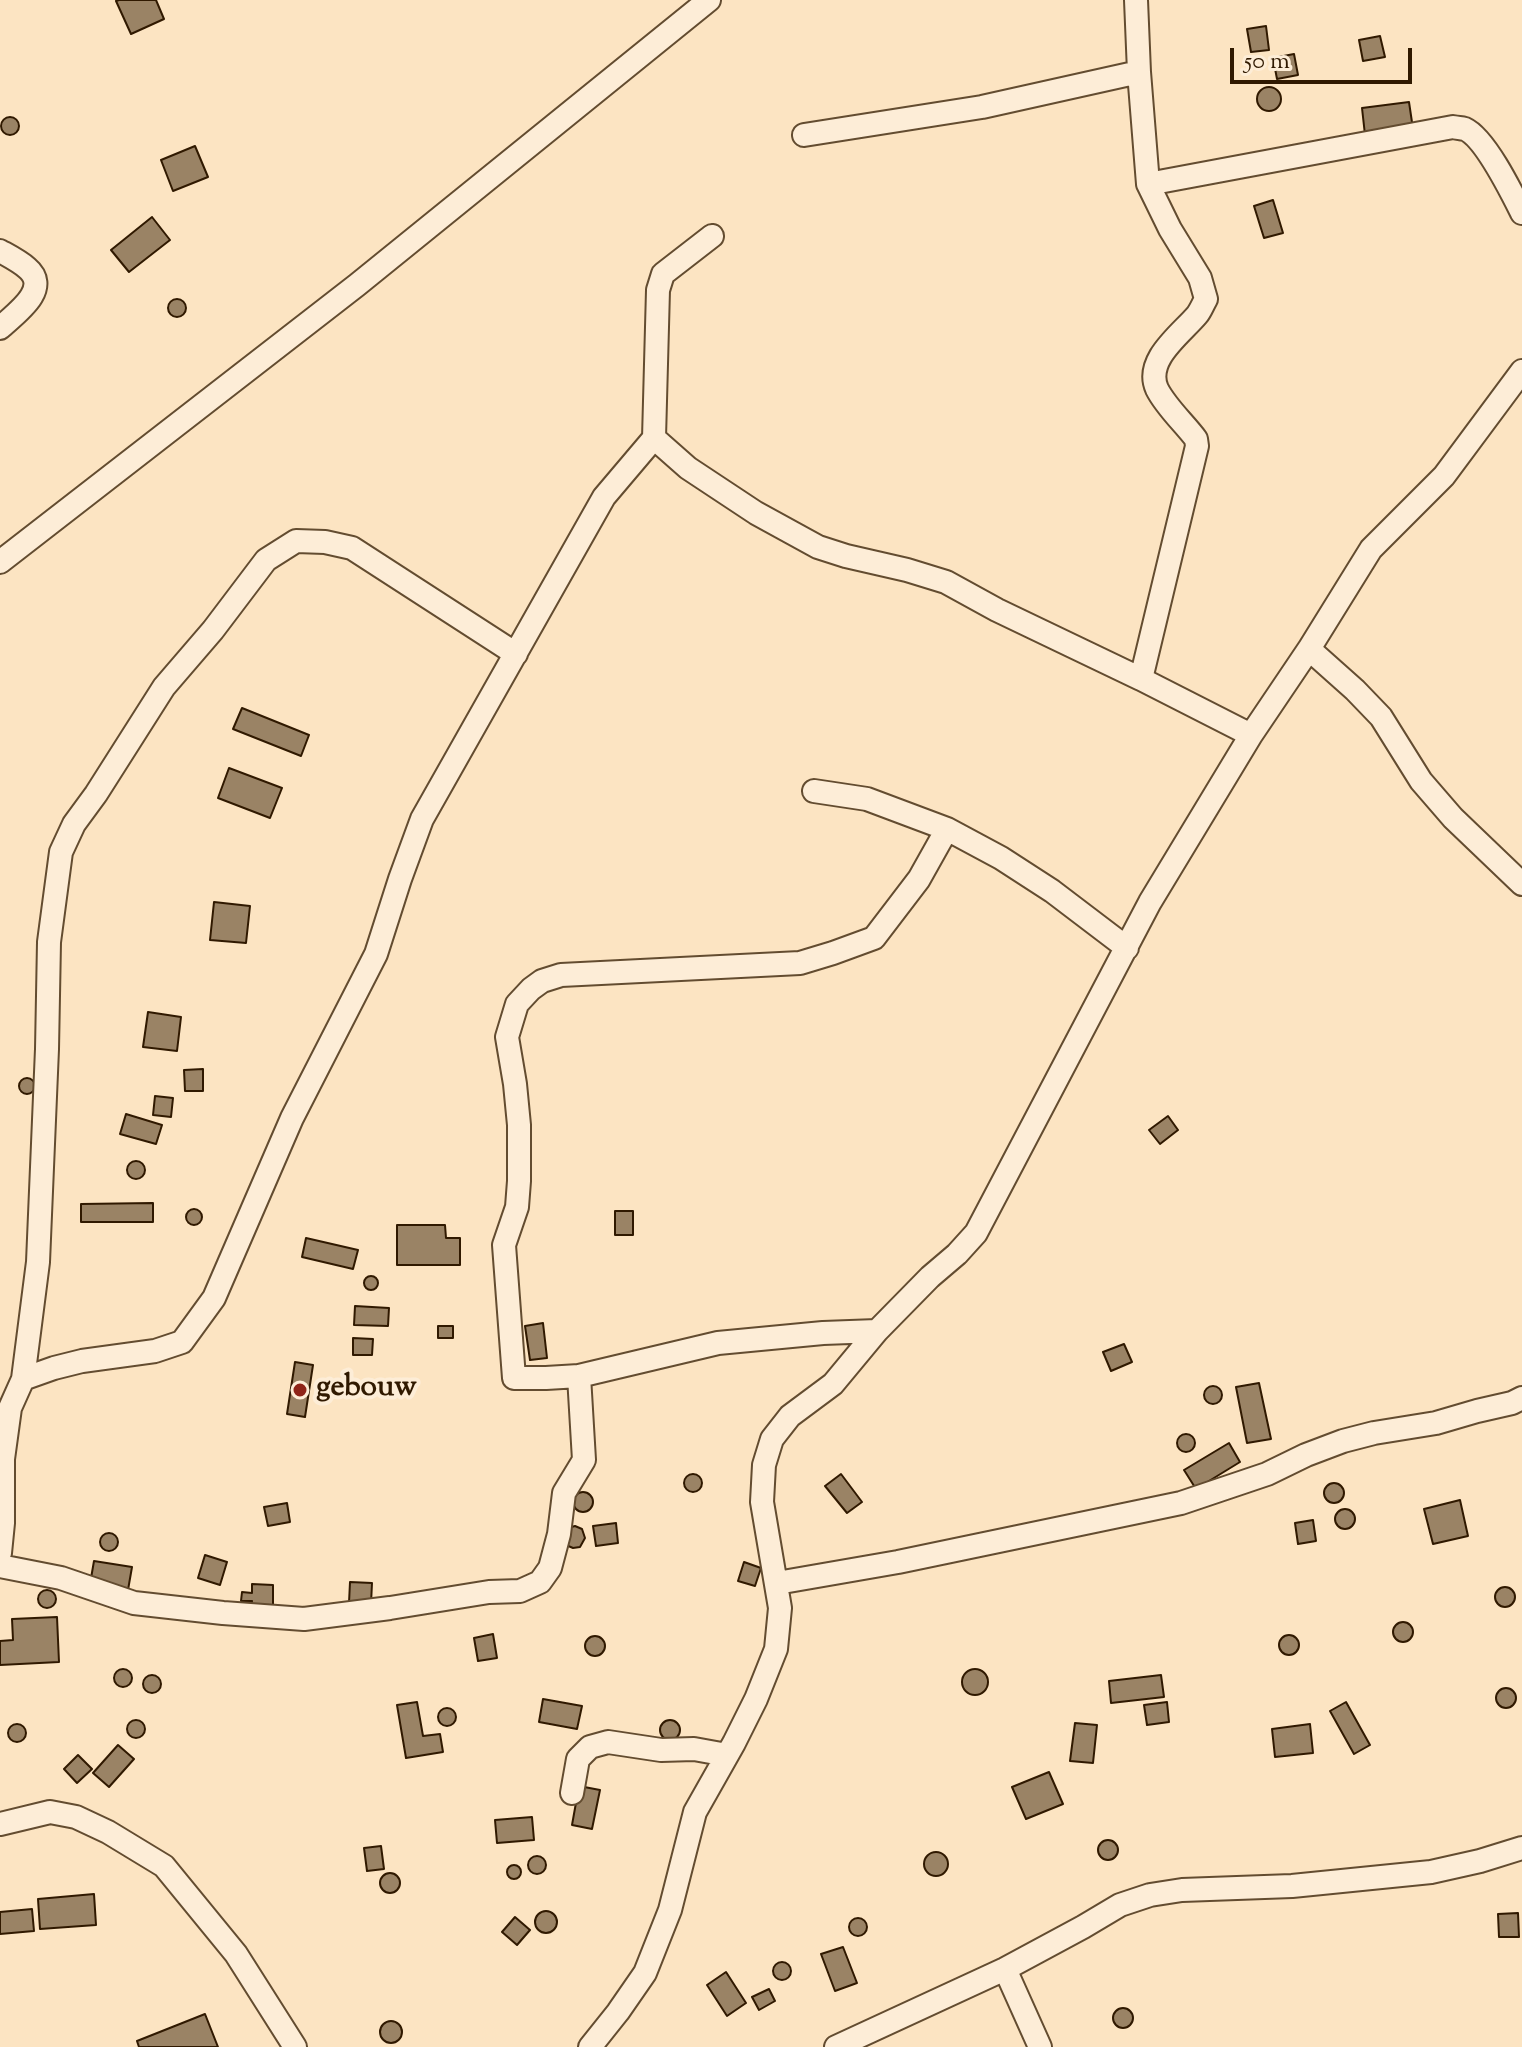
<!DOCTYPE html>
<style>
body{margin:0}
#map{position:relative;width:1522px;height:2047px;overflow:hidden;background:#fce4c2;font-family:"Sorts Mill Goudy",serif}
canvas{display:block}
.scale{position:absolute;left:1230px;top:48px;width:182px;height:36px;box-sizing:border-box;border:4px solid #301900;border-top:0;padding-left:10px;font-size:24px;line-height:28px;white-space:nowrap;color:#301900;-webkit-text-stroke:6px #fdedd7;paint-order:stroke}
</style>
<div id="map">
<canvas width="1522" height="2047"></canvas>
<div class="scale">50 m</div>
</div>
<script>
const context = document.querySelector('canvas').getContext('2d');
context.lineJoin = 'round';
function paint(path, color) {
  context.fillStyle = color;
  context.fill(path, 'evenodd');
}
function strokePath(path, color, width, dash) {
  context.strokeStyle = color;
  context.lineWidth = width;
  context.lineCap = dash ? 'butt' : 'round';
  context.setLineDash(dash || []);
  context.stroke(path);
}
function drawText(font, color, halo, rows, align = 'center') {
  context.font = font + ' "Sorts Mill Goudy",serif';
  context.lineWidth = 8;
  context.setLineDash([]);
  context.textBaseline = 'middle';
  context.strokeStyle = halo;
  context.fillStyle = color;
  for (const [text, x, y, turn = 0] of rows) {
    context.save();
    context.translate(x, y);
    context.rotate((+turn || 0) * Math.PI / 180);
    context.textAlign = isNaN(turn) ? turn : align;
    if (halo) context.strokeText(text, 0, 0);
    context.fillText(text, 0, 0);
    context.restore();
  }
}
const building = new Path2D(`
 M 119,0 L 156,0 L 164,19 L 131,34 L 116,1 Z
 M 1266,26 L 1269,50 L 1251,52 L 1247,29 Z
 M 1380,36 L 1385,57 L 1363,61 L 1359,40 Z
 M 1294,54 L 1298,75 L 1277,79 L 1273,58 Z
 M1257 99a12 12 0 1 1 24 0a12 12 0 1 1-24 0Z
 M 1409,102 L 1413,129 L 1365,135 L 1362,108 Z
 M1 126a9 9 0 1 1 18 0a9 9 0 1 1-18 0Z
 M 195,146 L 208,177 L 173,191 L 161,160 Z
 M 1273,200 L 1283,233 L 1264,238 L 1254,206 Z
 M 152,217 L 170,240 L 129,272 L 111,250 Z
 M168 308a9 9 0 1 1 18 0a9 9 0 1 1-18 0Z
 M 242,708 L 309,735 L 301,756 L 233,729 Z
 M 229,768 L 282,788 L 270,818 L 218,798 Z
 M 214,902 L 250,906 L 246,943 L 210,940 Z
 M 148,1012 L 181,1017 L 177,1051 L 143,1047 Z
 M 203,1069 L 203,1091 L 185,1091 L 184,1070 Z
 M19 1086a8 8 0 1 1 16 0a8 8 0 1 1-16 0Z
 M 155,1096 L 173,1098 L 171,1117 L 153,1115 Z
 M 126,1114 L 162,1125 L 156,1144 L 120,1134 Z
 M 1168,1116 L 1178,1130 L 1160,1144 L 1149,1130 Z
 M127 1170a9 9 0 1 1 18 0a9 9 0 1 1-18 0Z
 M 153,1203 L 153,1222 L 81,1222 L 81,1204 Z
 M186 1217a8 8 0 1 1 16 0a8 8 0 1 1-16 0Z
 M 615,1211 L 633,1211 L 633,1235 L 615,1235 Z
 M 397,1225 L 445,1225 L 446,1238 L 460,1238 L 460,1265 L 397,1265 Z
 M 306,1238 L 358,1250 L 353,1269 L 302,1257 Z
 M364 1283a7 7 0 1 1 14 0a7 7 0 1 1-14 0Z
 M 355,1306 L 389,1308 L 388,1326 L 354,1325 Z
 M 543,1323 L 547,1358 L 530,1360 L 525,1326 Z
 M 438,1326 L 453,1326 L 453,1338 L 438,1338 Z
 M 353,1338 L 373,1339 L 372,1355 L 353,1355 Z
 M 1124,1344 L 1132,1362 L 1111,1371 L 1103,1352 Z
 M 295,1362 L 313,1365 L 305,1417 L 287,1414 Z
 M 1259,1383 L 1271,1439 L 1247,1443 L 1236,1387 Z
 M1204 1395a9 9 0 1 1 18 0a9 9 0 1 1-18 0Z
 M1177 1443a9 9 0 1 1 18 0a9 9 0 1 1-18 0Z
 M 1229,1443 L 1240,1462 L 1196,1489 L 1184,1470 Z
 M684 1483a9 9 0 1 1 18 0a9 9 0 1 1-18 0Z
 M 841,1474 L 862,1502 L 847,1513 L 825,1486 Z
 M1324 1493a10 10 0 1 1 20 0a10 10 0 1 1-20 0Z
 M573 1502a10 10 0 1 1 20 0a10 10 0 1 1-20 0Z
 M 1460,1500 L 1468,1536 L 1433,1544 L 1424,1509 Z
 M 287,1503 L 290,1522 L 268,1526 L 264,1507 Z
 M1335 1519a10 10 0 1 1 20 0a10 10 0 1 1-20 0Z
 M 1313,1520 L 1316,1541 L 1298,1544 L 1295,1523 Z
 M 616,1523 L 618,1543 L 596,1546 L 593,1526 Z
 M 575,1526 L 582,1529 L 585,1538 L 580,1547 L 573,1548 L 566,1545 L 568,1528 Z
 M100 1542a9 9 0 1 1 18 0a9 9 0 1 1-18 0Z
 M 205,1555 L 227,1562 L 220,1585 L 198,1578 Z
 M 94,1561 L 132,1567 L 128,1590 L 90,1584 Z
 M 744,1562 L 761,1568 L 755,1586 L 738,1581 Z
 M 350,1582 L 372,1583 L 371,1604 L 349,1603 Z
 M 252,1584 L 273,1585 L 273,1607 L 251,1606 L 252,1601 L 241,1601 L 242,1592 L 252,1593 Z
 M1495 1597a10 10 0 1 1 20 0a10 10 0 1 1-20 0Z
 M38 1599a9 9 0 1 1 18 0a9 9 0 1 1-18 0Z
 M 57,1617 L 59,1662 L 0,1665 L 0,1641 L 13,1640 L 12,1619 Z
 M1393 1632a10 10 0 1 1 20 0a10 10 0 1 1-20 0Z
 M 493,1634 L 497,1658 L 478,1661 L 474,1638 Z
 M1279 1645a10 10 0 1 1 20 0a10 10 0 1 1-20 0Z
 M585 1646a10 10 0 1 1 20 0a10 10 0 1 1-20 0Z
 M114 1678a9 9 0 1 1 18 0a9 9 0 1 1-18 0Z
 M962 1682a13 13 0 1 1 26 0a13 13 0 1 1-26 0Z
 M143 1684a9 9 0 1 1 18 0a9 9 0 1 1-18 0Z
 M 1161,1675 L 1164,1697 L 1111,1703 L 1109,1681 Z
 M1496 1698a10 10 0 1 1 20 0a10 10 0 1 1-20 0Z
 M 543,1699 L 582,1706 L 577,1729 L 539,1722 Z
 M 417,1702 L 423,1736 L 440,1734 L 443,1752 L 406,1758 L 397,1705 Z
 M 1167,1702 L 1169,1722 L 1147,1725 L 1144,1705 Z
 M 1346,1702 L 1370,1745 L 1354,1754 L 1330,1711 Z
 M438 1717a9 9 0 1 1 18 0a9 9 0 1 1-18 0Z
 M127 1729a9 9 0 1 1 18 0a9 9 0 1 1-18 0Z
 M660 1730a10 10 0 1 1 20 0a10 10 0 1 1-20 0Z
 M 1075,1723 L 1097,1725 L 1093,1763 L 1070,1761 Z
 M8 1733a9 9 0 1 1 18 0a9 9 0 1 1-18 0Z
 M 1310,1724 L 1313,1753 L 1275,1757 L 1272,1729 Z
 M 118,1745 L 134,1759 L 109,1787 L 93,1773 Z
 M 78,1755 L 92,1769 L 77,1783 L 64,1769 Z
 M 1049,1772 L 1063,1804 L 1026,1819 L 1012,1787 Z
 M 579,1786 L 600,1790 L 592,1829 L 572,1825 Z
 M 532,1817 L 534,1840 L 497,1843 L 495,1820 Z
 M1098 1850a10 10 0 1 1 20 0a10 10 0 1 1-20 0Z
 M 381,1846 L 384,1869 L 367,1871 L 364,1848 Z
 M924 1864a12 12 0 1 1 24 0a12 12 0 1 1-24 0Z
 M528 1865a9 9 0 1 1 18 0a9 9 0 1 1-18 0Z
 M507 1872a7 7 0 1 1 14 0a7 7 0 1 1-14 0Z
 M380 1883a10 10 0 1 1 20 0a10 10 0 1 1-20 0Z
 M 94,1894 L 96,1925 L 40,1929 L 38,1899 Z
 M 32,1909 L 34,1931 L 0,1934 L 0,1912 Z
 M535 1922a11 11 0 1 1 22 0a11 11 0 1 1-22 0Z
 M 1518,1913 L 1519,1937 L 1499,1937 L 1498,1914 Z
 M 515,1917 L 530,1930 L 517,1945 L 502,1932 Z
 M849 1927a9 9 0 1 1 18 0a9 9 0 1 1-18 0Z
 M 843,1947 L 857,1983 L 835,1991 L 821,1954 Z
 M773 1971a9 9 0 1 1 18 0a9 9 0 1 1-18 0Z
 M 726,1972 L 746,2003 L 727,2016 L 707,1985 Z
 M 769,1989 L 775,2001 L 759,2010 L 752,1997 Z
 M1113 2018a10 10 0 1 1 20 0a10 10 0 1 1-20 0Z
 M 205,2014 L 218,2047 L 139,2047 L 137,2041 Z
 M380 2032a11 11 0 1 1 22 0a11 11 0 1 1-22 0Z`);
const minor = new Path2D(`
 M 1139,72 L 1148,184 L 1170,229 L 1200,278 L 1206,299 C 1203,304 1201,310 1197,315 C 1181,334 1144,360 1157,389 C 1166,407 1184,423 1196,439 L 1197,446 L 1141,679
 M 804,135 L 982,107 L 1139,72 L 1136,0
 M 1148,184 L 1453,127 C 1457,128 1461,128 1465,129 C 1485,138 1512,193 1522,213
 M 0,251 C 9,256 19,261 27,268 C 52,289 15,314 0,328
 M 654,438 L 688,468 L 756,513 L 818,547 L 846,556 L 907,570 L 946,582 L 997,610 L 1141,679 L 1251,735
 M 0,562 L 357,285 L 709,0
 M 1309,649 L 1355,690 L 1381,717 L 1421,781 L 1453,818 L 1522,884
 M 814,791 L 867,799 L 947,829 L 1001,858 L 1052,891 L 1127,948
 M 579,1376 L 546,1378 L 514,1378 L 504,1245 L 517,1207 L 519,1181 L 519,1125 L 515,1084 L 507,1037 L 517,1004 L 531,989 L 542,981 L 561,975 L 800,963 L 833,953 L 874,938 L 919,879 L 947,829
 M 23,1379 L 38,1262 L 47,1049 L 49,942 L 61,852 L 74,824 L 96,794 L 164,687 L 213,630 L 266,560 L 296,541 L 325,542 L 352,548 L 516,654
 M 0,1553 L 3,1523 L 3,1459 L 10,1408 L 23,1379 L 54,1368 L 82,1361 L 155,1351 L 182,1342 L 214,1298 L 292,1118 L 376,954 L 400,879 L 422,819 L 604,497 L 654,438 L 658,290 L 663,274 L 712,236
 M 0,1566 L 61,1578 L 134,1603 L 223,1613 L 304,1619 L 390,1608 L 489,1592 L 520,1591 L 540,1582 L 550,1568 L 559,1534 L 564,1493 L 584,1460 L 579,1376 L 718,1343 L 823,1333 L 877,1331
 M 777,1583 L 898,1562 L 1181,1503 L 1267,1474 L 1306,1455 L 1343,1441 L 1374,1433 L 1436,1423 L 1477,1411 L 1512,1403 L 1522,1398
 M 572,1793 L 578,1759 L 590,1747 L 608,1742 L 661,1750 L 694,1749 L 727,1755
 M 0,1824 L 50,1812 L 76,1817 L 108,1832 L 164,1866 L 236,1954 L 295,2047
 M 1005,1969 L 1040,2047
 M 590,2047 L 618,2012 L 645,1973 L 670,1910 L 695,1812 L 734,1743 L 756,1699 L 776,1649 L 780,1608 L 762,1502 L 764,1465 L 772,1439 L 790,1416 L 833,1384 L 877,1331 L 930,1277 L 957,1254 L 976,1233 L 1150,902 L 1251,735 L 1309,649 L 1371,549 L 1444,476 L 1522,371
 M 836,2047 L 1005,1969 L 1083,1927 L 1120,1905 L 1150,1895 L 1182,1890 L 1292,1886 L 1431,1872 L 1480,1861 L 1522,1848`);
const markers = [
 [300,1390,8,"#8f2418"]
];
const poiNames = [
 ["gebouw",316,1390]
];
paint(building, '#9a8365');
strokePath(building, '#301900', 2);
strokePath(minor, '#634c30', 26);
strokePath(minor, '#fdedd7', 22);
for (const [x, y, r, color] of markers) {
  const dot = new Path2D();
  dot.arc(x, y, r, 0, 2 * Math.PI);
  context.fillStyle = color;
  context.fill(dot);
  strokePath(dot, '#fdedd7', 3);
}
drawText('bold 30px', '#301900', '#fdedd7', poiNames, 'left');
</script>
